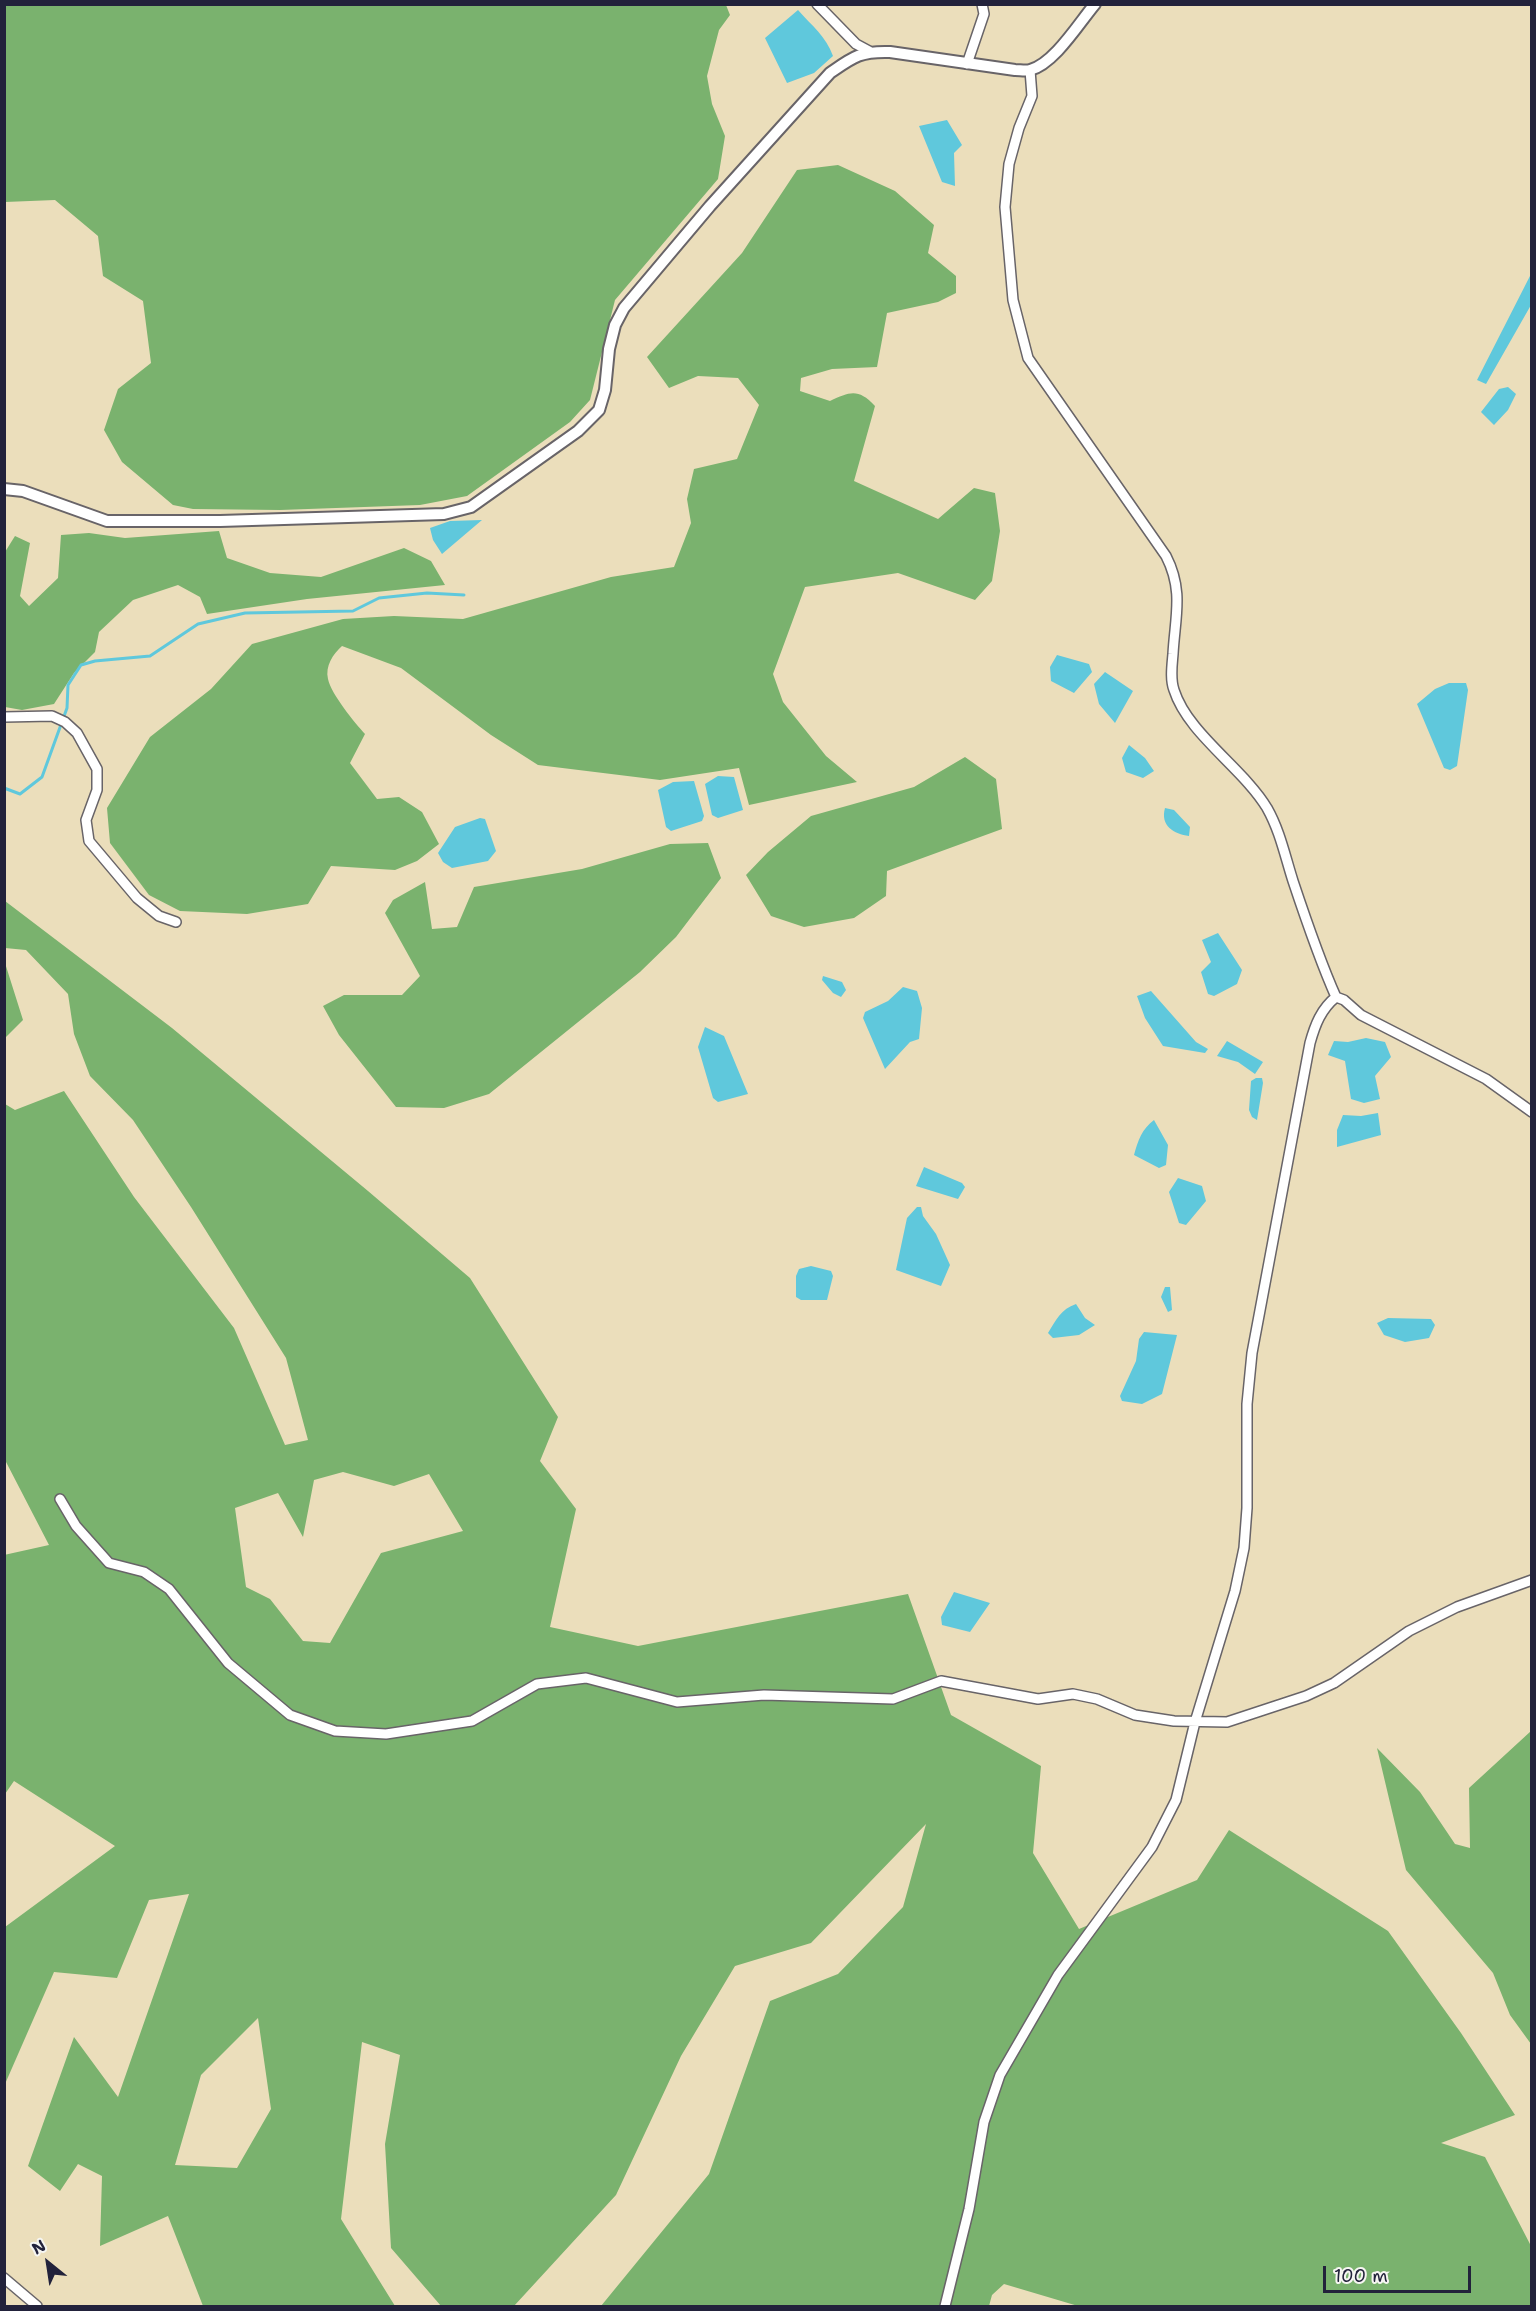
<!DOCTYPE html>
<style>
body{margin:0}
#map{position:relative;width:1536px;height:2311px;overflow:hidden;background:#ebdebb;font-family:"Shantell Sans",sans-serif}
canvas{display:block}
.frame{position:absolute;inset:0;border:6px solid #22223b;pointer-events:none}
.north{position:absolute;left:18px;top:2233px;width:60px;height:60px;-webkit-text-stroke:4px #f6f6f2;paint-order:stroke;rotate:330deg;font-size:16px;font-weight:700;line-height:24px;text-align:center;color:#22223b}
.north::after{content:'';display:block;margin:auto;width:21px;height:27px;background:#22223b;clip-path:polygon(50% 0,100% 100%,50% 72%,0 100%)}
.scale{position:absolute;left:1323px;top:2266px;width:148px;height:27px;box-sizing:border-box;border:3px solid #22223b;border-top:0;padding-left:8px;font-size:18px;line-height:21px;white-space:nowrap;color:#22223b;-webkit-text-stroke:4px #f6f6f2;paint-order:stroke}
</style>
<div id="map">
<canvas width="1536" height="2311"></canvas>
<div class="frame"></div>
<div class="north">N</div>
<div class="scale">100 m</div>
</div>
<script>
const context = document.querySelector('canvas').getContext('2d');
context.lineJoin = 'round';
function paint(path, color) {
  context.fillStyle = color;
  context.fill(path, 'evenodd');
}
function strokePath(path, color, width, dash) {
  context.strokeStyle = color;
  context.lineWidth = width;
  context.lineCap = dash ? 'butt' : 'round';
  context.setLineDash(dash || []);
  context.stroke(path);
}
const forest = new Path2D(`
 M 4,5 L 726,5 L 730,15 L 719,30 L 707,76 L 712,104 L 725,136 L 718,179 L 615,300 L 590,400 L 570,422 L 467,496 L 420,505 L 280,510 L 193,509 L 173,505 L 122,462 L 104,430 L 118,389 L 151,363 L 143,301 L 103,276 L 98,236 L 55,200 L 5,202 Z
 M 838,165 L 895,191 L 934,225 L 928,253 L 956,276 L 956,293 L 938,302 L 887,313 L 877,367 L 832,369 L 801,378 L 800,391 L 830,401 C 850,392 858,388 875,406 L 854,481 L 938,519 L 974,488 L 995,493 L 1000,531 L 992,581 L 975,600 L 898,573 L 805,587 L 773,674 L 783,702 L 826,756 L 857,782 L 749,805 L 739,768 L 660,780 L 538,765 L 491,735 L 401,668 L 342,646 C 333,654 325,666 328,679 C 331,694 355,723 365,734 L 350,763 L 377,799 L 399,797 L 422,812 L 439,844 L 417,861 L 395,870 L 331,866 L 308,904 L 247,914 L 180,911 L 149,895 L 110,843 L 107,808 L 150,737 L 211,689 L 252,644 L 343,619 L 394,616 L 463,619 L 611,577 L 674,567 L 691,523 L 687,499 L 694,469 L 737,459 L 759,405 L 738,378 L 698,376 L 669,388 L 647,357 L 742,253 L 797,170 Z
 M 219,531 L 227,558 L 270,573 L 321,577 L 404,548 L 431,561 L 445,585 L 307,599 L 207,614 L 200,597 L 178,585 L 133,600 L 99,632 L 95,652 L 74,673 L 54,704 L 22,710 L 5,707 L 5,552 L 15,536 L 30,543 L 20,596 L 29,606 L 58,578 L 61,535 L 89,533 L 125,538 Z
 M 965,757 L 996,779 L 1002,829 L 887,871 L 886,896 L 854,918 L 804,927 L 771,916 L 746,875 L 768,852 L 811,816 L 914,787 Z
 M 708,843 L 721,878 L 676,937 L 640,972 L 489,1094 L 444,1108 L 396,1107 L 339,1035 L 323,1006 L 344,995 L 402,995 L 420,976 L 385,913 L 393,900 L 425,882 L 432,929 L 457,927 L 474,887 L 582,869 L 670,844 Z
 M 5,901 L 172,1028 L 368,1191 L 470,1278 L 558,1417 L 540,1461 L 576,1509 L 550,1627 L 638,1646 L 908,1594 L 951,1715 L 1041,1766 L 1033,1853 L 1079,1929 L 1197,1880 L 1229,1830 L 1388,1931 L 1461,2033 L 1515,2115 L 1441,2143 L 1485,2157 L 1531,2246 L 1531,2306 L 1078,2306 L 1004,2284 L 992,2295 L 989,2306 L 601,2306 L 709,2174 L 770,2001 L 838,1974 L 903,1907 L 926,1824 L 811,1943 L 735,1966 L 681,2056 L 616,2195 L 514,2306 L 441,2306 L 391,2248 L 385,2144 L 400,2055 L 362,2042 L 341,2219 L 395,2306 L 203,2306 L 168,2216 L 100,2246 L 102,2176 L 78,2164 L 60,2191 L 28,2166 L 74,2037 L 118,2097 L 189,1894 L 149,1900 L 117,1978 L 54,1972 L 5,2084 L 5,1927 L 115,1846 L 14,1781 L 5,1794 L 4,1555 L 49,1545 L 5,1460 L 5,1104 L 15,1110 L 64,1091 L 134,1197 L 234,1328 L 285,1445 L 308,1440 L 286,1358 L 191,1207 L 133,1120 L 90,1076 L 74,1034 L 68,994 L 26,950 L 5,948 ZM 343,1472 L 394,1486 L 429,1474 L 463,1531 L 381,1553 L 330,1643 L 303,1641 L 270,1599 L 246,1587 L 235,1508 L 278,1493 L 303,1537 L 314,1480 ZM 258,2018 L 271,2109 L 237,2168 L 175,2165 L 201,2075 Z
 M 5,963 L 23,1020 L 5,1038 L 4,1038 Z
 M 1531,1731 L 1531,2044 L 1510,2015 L 1493,1973 L 1406,1870 L 1377,1748 L 1420,1792 L 1455,1844 L 1470,1848 L 1469,1788 Z`);
const water = new Path2D(`
 M 798,10 C 812,26 826,36 833,56 L 814,73 L 787,83 L 765,38 Z
 M 947,120 L 962,145 L 954,153 L 955,186 L 942,182 L 919,126 Z
 M 1531,274 L 1531,305 L 1486,384 L 1477,380 Z
 M 1508,387 L 1516,394 L 1508,410 L 1494,425 L 1481,412 L 1499,389 Z
 M 482,520 L 442,554 L 433,540 L 430,528 L 450,521 Z
 M 1057,655 L 1089,664 L 1092,672 L 1074,693 L 1051,681 L 1050,667 Z
 M 1105,672 L 1133,691 L 1115,723 L 1099,704 L 1094,684 Z
 M 1449,683 L 1466,683 L 1468,690 L 1457,766 L 1450,770 L 1444,768 L 1417,704 L 1435,689 Z
 M 1129,745 L 1145,758 L 1154,771 L 1143,778 L 1126,772 L 1122,758 Z
 M 718,776 L 734,777 L 743,810 L 718,818 L 712,815 L 705,784 Z
 M 694,781 L 704,816 L 702,821 L 671,831 L 666,827 L 658,790 L 673,782 Z
 M 1165,808 L 1174,810 L 1190,827 L 1189,836 C 1174,834 1160,826 1165,808 Z
 M 480,818 L 485,819 L 496,851 L 488,861 L 452,868 L 443,862 L 438,853 L 455,827 Z
 M 1218,933 L 1242,970 L 1237,984 L 1214,996 L 1208,994 L 1201,972 L 1211,962 L 1202,940 Z
 M 823,976 L 842,982 L 846,990 L 841,997 L 833,993 L 822,980 Z
 M 903,987 L 917,991 L 922,1008 L 919,1039 L 910,1042 L 885,1069 L 863,1018 L 865,1012 L 888,1001 Z
 M 1151,991 L 1196,1042 L 1208,1049 L 1205,1053 L 1163,1046 L 1145,1018 L 1137,996 Z
 M 705,1027 L 724,1036 L 748,1094 L 718,1102 L 713,1098 L 698,1047 Z
 M 1366,1038 L 1385,1042 L 1391,1057 L 1375,1076 L 1380,1099 L 1364,1103 L 1351,1099 L 1345,1061 L 1328,1055 L 1334,1041 L 1348,1042 Z
 M 1227,1041 L 1263,1062 L 1255,1074 L 1238,1062 L 1217,1056 Z
 M 1256,1078 L 1262,1078 L 1263,1083 L 1257,1120 L 1252,1117 L 1249,1110 L 1251,1081 Z
 M 1378,1113 L 1381,1135 L 1337,1147 L 1337,1130 L 1343,1115 L 1361,1116 Z
 M 1154,1120 L 1168,1145 L 1166,1165 L 1159,1168 L 1134,1155 C 1138,1140 1142,1129 1154,1120 Z
 M 924,1167 L 962,1183 L 965,1187 L 958,1199 L 916,1186 Z
 M 1178,1178 L 1202,1186 L 1206,1201 L 1186,1225 L 1179,1223 L 1169,1192 Z
 M 917,1207 L 921,1207 L 923,1216 L 936,1234 L 950,1265 L 941,1286 L 896,1270 L 907,1218 Z
 M 811,1266 L 831,1271 L 833,1276 L 827,1300 L 801,1300 L 796,1297 L 796,1276 L 799,1269 Z
 M 1165,1287 L 1170,1287 L 1172,1310 L 1168,1312 L 1161,1297 Z
 M 1076,1304 L 1085,1318 L 1095,1325 L 1079,1335 L 1053,1338 L 1048,1333 C 1056,1320 1061,1309 1076,1304 Z
 M 1388,1318 L 1431,1319 L 1435,1325 L 1429,1338 L 1405,1342 L 1384,1335 L 1377,1323 Z
 M 1144,1332 L 1177,1335 L 1162,1394 L 1142,1404 L 1122,1401 L 1120,1396 L 1136,1361 L 1139,1339 Z
 M 954,1592 L 990,1603 L 970,1632 L 942,1625 L 941,1617 Z`);
const stream = new Path2D(`
 M 4,788 L 20,794 L 42,777 L 67,708 L 68,685 L 81,665 L 95,661 L 150,656 L 198,624 L 245,613 L 353,611 L 379,598 L 427,593 L 464,595`);
const minor = new Path2D(`
 M 817,4 L 856,44 L 869,51
 M 967,64 L 984,14 L 982,4
 M 1030,70 L 1032,96 L 1019,128 L 1009,164 L 1005,207 L 1013,300 L 1028,358 L 1166,556 C 1184,591 1175,617 1173,654 C 1172,666 1170,679 1174,690 C 1188,734 1243,768 1267,808 C 1280,831 1285,856 1293,881 C 1306,920 1319,959 1336,997 L 1344,1000 L 1361,1015 L 1486,1079 L 1532,1112
 M 4,717 L 52,716 L 65,722 L 77,733 L 97,769 L 97,790 L 86,820 L 89,841 L 137,898 L 159,916 L 176,922
 M 60,1499 L 76,1526 L 109,1563 L 144,1572 L 169,1589 L 228,1663 L 290,1715 L 335,1731 L 386,1734 L 472,1721 L 537,1684 L 586,1678 L 677,1702 L 764,1695 L 893,1699 L 941,1681 L 1038,1699 L 1073,1694 L 1097,1699 L 1135,1715 L 1174,1721 L 1227,1722 L 1306,1696 L 1334,1683 L 1409,1631 L 1457,1607 L 1532,1580
 M 4,2278 L 37,2306
 M 945,2306 L 969,2209 L 984,2122 L 1000,2075 L 1058,1975 L 1152,1847 L 1176,1800 L 1195,1722 L 1235,1591 L 1244,1548 L 1247,1508 L 1247,1404 L 1252,1353 L 1310,1043 C 1315,1025 1321,1009 1336,997`);
const tertiary = new Path2D(`
 M 4,489 L 23,491 L 107,521 L 220,521 L 444,514 L 471,507 L 578,431 L 599,410 L 605,390 L 609,349 L 615,325 L 624,308 L 710,206 L 830,73 C 853,57 860,51 890,52 L 1015,70 C 1020,70 1026,71 1030,70 C 1054,64 1079,23 1095,4`);
paint(forest, '#7ab26e');
paint(water, '#5fc8dc');
strokePath(stream, '#5fc8dc', 3);
strokePath(minor, '#686468', 12);
strokePath(tertiary, '#686468', 14);
strokePath(minor, '#fff', 9);
strokePath(tertiary, '#fff', 10);
</script>
